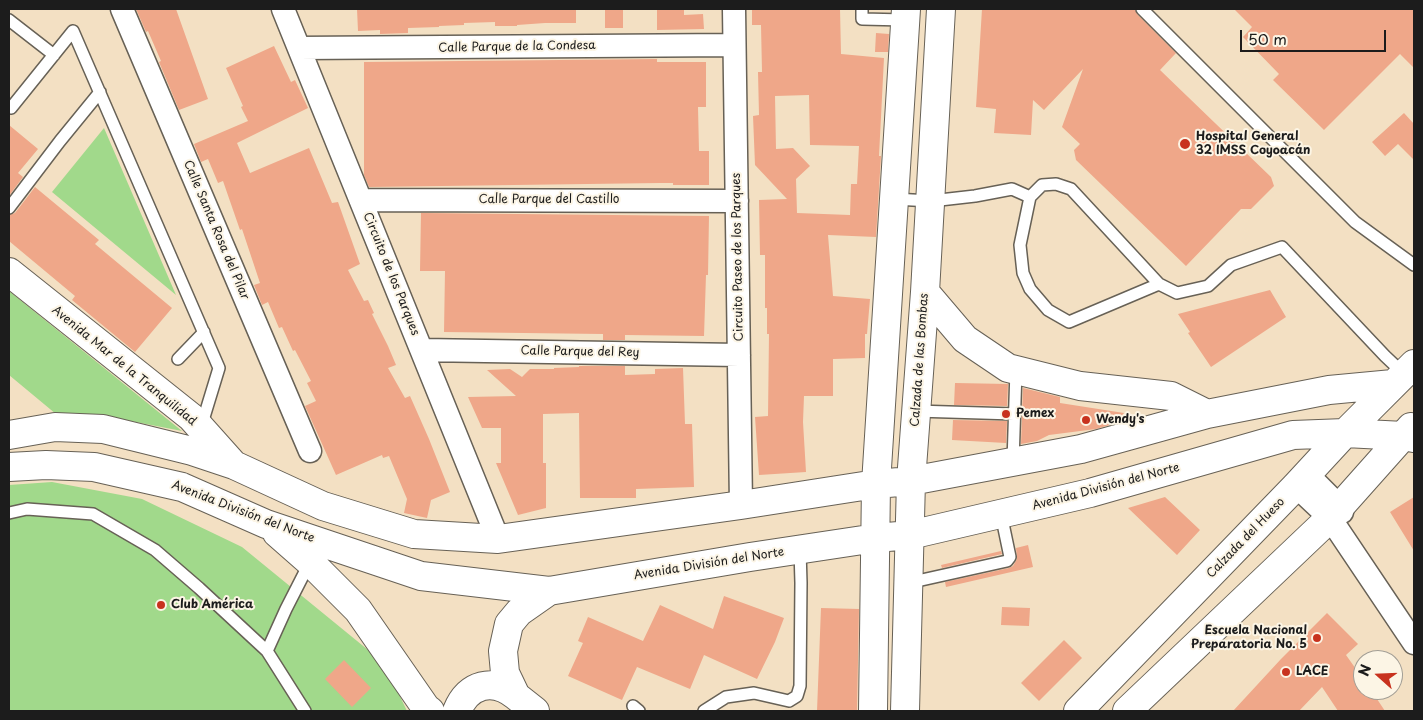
<!DOCTYPE html>
<meta charset="utf-8">
<style>
body{margin:0}
#map{position:relative;width:1423px;height:720px;overflow:hidden;background:#f3e0c3;font-family:"Playpen Sans",sans-serif}
canvas{display:block}
.frame{position:absolute;inset:0;border:10px solid #1c1c1c;pointer-events:none}
.north{position:absolute;left:1353px;top:650px;width:50px;height:50px;box-sizing:border-box;background:#fcf5e5;border:1px solid #a29e95;border-radius:50%;rotate:290deg;font-size:14px;font-weight:700;line-height:20px;text-align:center;color:#1c1c1c}
.north::after{content:'';display:block;margin:auto;width:18px;height:22px;background:#c8321e;clip-path:polygon(50% 0,100% 100%,50% 72%,0 100%)}
.scale{position:absolute;left:1240px;top:30px;width:146px;height:22px;box-sizing:border-box;border:2px solid #1c1c1c;border-top:0;padding-left:6px;font-size:15px;line-height:18px;white-space:nowrap;color:#1c1c1c;-webkit-text-stroke:4px #fcf5e5;paint-order:stroke}
</style>
<div id="map">
<canvas width="1423" height="720"></canvas>
<div class="frame"></div>
<div class="north">N</div>
<div class="scale">50 m</div>
</div>
<script>
const context = document.querySelector('canvas').getContext('2d');
context.lineJoin = 'round';
function paint(path, color) {
  context.fillStyle = color;
  context.fill(path, 'evenodd');
}
function strokePath(path, color, width, dash) {
  context.strokeStyle = color;
  context.lineWidth = width;
  context.lineCap = dash ? 'butt' : 'round';
  context.setLineDash(dash || []);
  context.stroke(path);
}
function drawText(font, color, halo, rows, align = 'center') {
  context.font = font + ' "Playpen Sans",sans-serif';
  context.lineWidth = 4;
  context.setLineDash([]);
  context.textBaseline = 'middle';
  context.strokeStyle = halo;
  context.fillStyle = color;
  for (const [text, x, y, turn = 0] of rows) {
    context.save();
    context.translate(x, y);
    context.rotate((+turn || 0) * Math.PI / 180);
    context.textAlign = isNaN(turn) ? turn : align;
    if (halo) context.strokeText(text, 0, 0);
    context.fillText(text, 0, 0);
    context.restore();
  }
}
const green = new Path2D(`
 M 104,128 L 176,295 L 52,192 Z
 M 9,291 L 182,431 L 115,418 L 62,419 L 9,375 Z
 M 52,482 L 142,499 L 242,547 L 384,663 L 407,711 L 9,711 L 9,485 Z`);
const building = new Path2D(`
 M 136,9 L 176,9 L 208,99 L 179,110 L 159,62 L 161,61 L 148,31 L 146,32 Z
 M 357,9 L 576,9 L 576,23 L 545,23 L 517,25 L 517,26 L 495,26 L 495,22 L 464,23 L 464,25 L 439,26 L 439,27 L 408,28 L 408,33 L 380,34 L 380,30 L 358,31 Z
 M 605,9 L 623,9 L 623,28 L 605,28 Z
 M 657,9 L 684,9 L 684,15 L 703,14 L 704,29 L 657,30 Z
 M 752,9 L 840,9 L 841,54 L 884,58 L 879,156 L 881,156 L 876,237 L 828,235 L 833,296 L 870,299 L 867,334 L 865,334 L 865,358 L 833,359 L 833,396 L 804,396 L 803,422 L 806,472 L 759,475 L 755,417 L 768,416 L 769,334 L 767,334 L 767,308 L 765,308 L 765,255 L 760,255 L 759,200 L 787,199 L 755,165 L 753,116 L 759,115 L 758,72 L 762,72 L 761,25 L 752,25 ZM 809,95 L 810,145 L 859,146 L 857,184 L 851,184 L 850,215 L 797,213 L 796,179 L 810,166 L 793,148 L 776,149 L 775,96 Z
 M 982,9 L 1135,9 L 1137,14 L 1176,53 L 1160,70 L 1271,177 L 1274,186 L 1251,209 L 1241,209 L 1186,266 L 1076,160 L 1074,150 L 1080,144 L 1062,127 L 1083,69 L 1044,110 L 1033,100 L 1031,135 L 994,133 L 996,109 L 976,107 Z
 M 1234,9 L 1414,9 L 1414,68 L 1400,54 L 1324,130 L 1273,80 L 1279,74 L 1243,37 L 1252,27 Z
 M 876,33 L 889,34 L 888,52 L 875,52 Z
 M 274,46 L 291,82 L 295,80 L 308,108 L 237,143 L 250,173 L 309,148 L 332,203 L 338,202 L 360,264 L 348,270 L 364,301 L 368,300 L 374,313 L 372,314 L 388,346 L 396,365 L 388,368 L 405,398 L 410,396 L 429,439 L 450,492 L 431,500 L 427,518 L 404,513 L 407,499 L 389,456 L 383,458 L 382,455 L 336,475 L 305,406 L 316,401 L 307,383 L 311,381 L 295,350 L 293,351 L 282,327 L 279,328 L 268,302 L 262,305 L 254,285 L 260,283 L 242,229 L 240,230 L 223,181 L 218,183 L 208,159 L 201,162 L 194,144 L 248,121 L 241,107 L 243,106 L 226,68 Z
 M 657,59 L 657,62 L 706,62 L 706,107 L 698,107 L 699,151 L 709,151 L 709,185 L 673,185 L 673,183 L 660,183 L 369,187 L 364,175 L 364,62 Z
 M 1404,113 L 1414,124 L 1414,160 L 1398,144 L 1385,156 L 1372,142 Z
 M 9,125 L 38,149 L 18,173 L 23,177 L 9,196 Z
 M 35,187 L 99,240 L 95,244 L 172,308 L 135,352 L 72,300 L 75,296 L 9,241 L 9,215 L 15,213 Z
 M 421,213 L 709,216 L 708,275 L 706,275 L 704,336 L 625,335 L 625,340 L 603,340 L 603,334 L 444,332 L 445,271 L 420,271 Z
 M 1270,290 L 1286,317 L 1211,367 L 1188,333 L 1190,332 L 1178,314 Z
 M 579,366 L 625,366 L 625,375 L 655,374 L 655,369 L 683,368 L 685,424 L 692,424 L 694,487 L 636,489 L 636,498 L 580,498 L 579,413 L 543,414 L 543,463 L 546,463 L 546,508 L 518,515 L 496,463 L 501,463 L 501,428 L 482,428 L 468,397 L 516,396 L 487,370 L 510,369 L 522,377 L 530,369 L 554,369 L 554,368 L 579,367 Z
 M 955,383 L 1008,384 L 1007,406 L 954,405 Z
 M 1023,388 L 1060,397 L 1060,403 L 1124,413 L 1116,423 L 1096,429 L 1049,435 L 1037,441 L 1021,444 Z
 M 953,420 L 1007,421 L 1006,443 L 952,440 Z
 M 1165,497 L 1200,530 L 1177,555 L 1128,508 Z
 M 1414,497 L 1414,551 L 1390,512 Z
 M 1028,545 L 1033,567 L 946,587 L 945,582 L 1009,568 L 1013,566 L 1017,559 L 1016,548 Z
 M 1001,551 L 1002,554 L 942,568 L 941,565 Z
 M 724,596 L 784,618 L 775,642 L 757,679 L 704,655 L 690,689 L 637,667 L 622,700 L 568,676 L 583,643 L 578,641 L 588,617 L 643,641 L 660,605 L 713,629 Z
 M 1002,607 L 1030,608 L 1029,626 L 1001,625 Z
 M 821,608 L 859,609 L 857,711 L 817,711 Z
 M 1327,613 L 1358,644 L 1346,655 L 1363,679 L 1363,690 L 1371,690 L 1385,711 L 1338,711 L 1322,687 L 1299,711 L 1233,711 L 1281,659 Z
 M 1064,640 L 1082,658 L 1039,701 L 1021,683 Z
 M 344,660 L 371,688 L 352,707 L 325,679 Z`);
const lane = new Path2D(`
 M 862,9 L 862,19 L 905,20
 M 1142,9 L 1355,222 L 1414,265
 M 9,20 L 54,55
 M 11,108 L 73,31 L 219,368 L 201,427
 M 894,199 L 931,201 L 975,196 L 1012,189 L 1030,197
 M 9,208 L 60,141 L 100,92
 M 1159,284 L 1069,322 L 1048,310 L 1030,289 L 1023,273 L 1020,245 L 1030,197 L 1042,185 L 1056,184 L 1071,189 L 1159,284 L 1177,293 L 1208,286 L 1231,265 L 1282,247 L 1385,356 L 1404,374
 M 178,359 L 204,332
 M 916,411 L 1014,414
 M 1013,462 L 1016,370
 M 9,513 L 27,509 L 93,514 L 155,550 L 199,588 L 267,651
 M 908,583 L 1007,561 L 1010,557 L 1001,514
 M 633,706 L 639,711
 M 305,711 L 267,651 L 286,609 L 310,562
 M 704,711 L 726,697 L 754,693 L 789,701 L 797,696 L 800,686 L 801,583 L 800,550`);
const street = new Path2D(`
 M 122,9 L 310,451
 M 283,9 L 498,539
 M 734,9 L 741,505
 M 299,48 L 734,45
 M 361,200 L 737,201
 M 422,350 L 739,355
 M 1307,474 L 1340,507 L 1342,512
 M 1296,486 L 1330,518 L 1414,643`);
const secondary = new Path2D(`
 M 9,272 L 191,417 L 233,464
 M 925,292 L 965,339 L 1008,368 L 1080,386 L 1171,396 L 1207,414
 M 9,435 L 55,427 L 103,429 L 192,451 L 234,465 L 323,506 L 414,534 L 498,539 L 741,505 L 876,484 L 911,481 L 1081,449 L 1207,414 L 1329,390 L 1393,384
 M 9,467 L 46,465 L 94,467 L 182,487 L 266,524 L 421,576 L 549,591 L 750,557 L 876,538 L 910,535 L 1090,493 L 1293,435 L 1345,433 L 1404,436 L 1414,438
 M 277,533 L 310,562 L 358,610 L 426,708 L 430,711
 M 457,711 C 468,684 493,677 516,696
 M 535,711 L 516,696 L 505,673 L 503,651 L 509,624 L 519,612 L 549,591
 M 873,711 L 876,484 L 906,9
 M 905,711 L 911,481 L 925,292 L 941,9
 M 1078,711 L 1296,486 L 1345,433 L 1414,364
 M 1127,711 L 1330,518 L 1411,427`);
const markers = [
 [1185,144,6,"#c8321e"],
 [1006,414,5,"#c8321e"],
 [1086,420,5,"#c8321e"],
 [161,605,5,"#c8321e"],
 [1317,638,5,"#c8321e"],
 [1286,672,5,"#c8321e"]
];
const streetNames = [
 ["Calle Parque de la Condesa",517,47,-1],
 ["Calle Parque del Castillo",549,200],
 ["Calle Santa Rosa del Pilar",216,230,67],
 ["Circuito Paseo de los Parques",738,257,-91],
 ["Circuito de los Parques",391,274,68],
 ["Calle Parque del Rey",580,352,1],
 ["Calzada de las Bombas",920,360,-86],
 ["Avenida Mar de la Tranquilidad",124,366,39],
 ["Avenida División del Norte",1106,487,-15],
 ["Avenida División del Norte",243,512,21],
 ["Calzada del Hueso",1246,538,-46],
 ["Avenida División del Norte",709,564,-9]
];
const poiNames = [
 ["Hospital General",1196,137],
 ["32 IMSS Coyoacán",1196,151],
 ["Pemex",1016,414],
 ["Wendy's",1096,420],
 ["Club América",171,605],
 ["Escuela Nacional",1307,631,"right"],
 ["Preparatoria No. 5",1307,645,"right"],
 ["LACE",1296,672]
];
paint(green, '#a1d98b');
paint(building, '#efa789');
strokePath(lane, '#676156', 14);
strokePath(street, '#676156', 25);
strokePath(secondary, '#676156', 30);
strokePath(lane, '#fff', 11);
strokePath(street, '#fff', 22);
strokePath(secondary, '#fff', 28);
for (const [x, y, r, color] of markers) {
  const dot = new Path2D();
  dot.arc(x, y, r, 0, 2 * Math.PI);
  context.fillStyle = color;
  context.fill(dot);
  strokePath(dot, '#fcf5e5', 2);
}
drawText('12px', '#1c1c1c', '#fcf5e5', streetNames);
drawText('bold 12px', '#1c1c1c', '#fcf5e5', poiNames, 'left');
</script>
